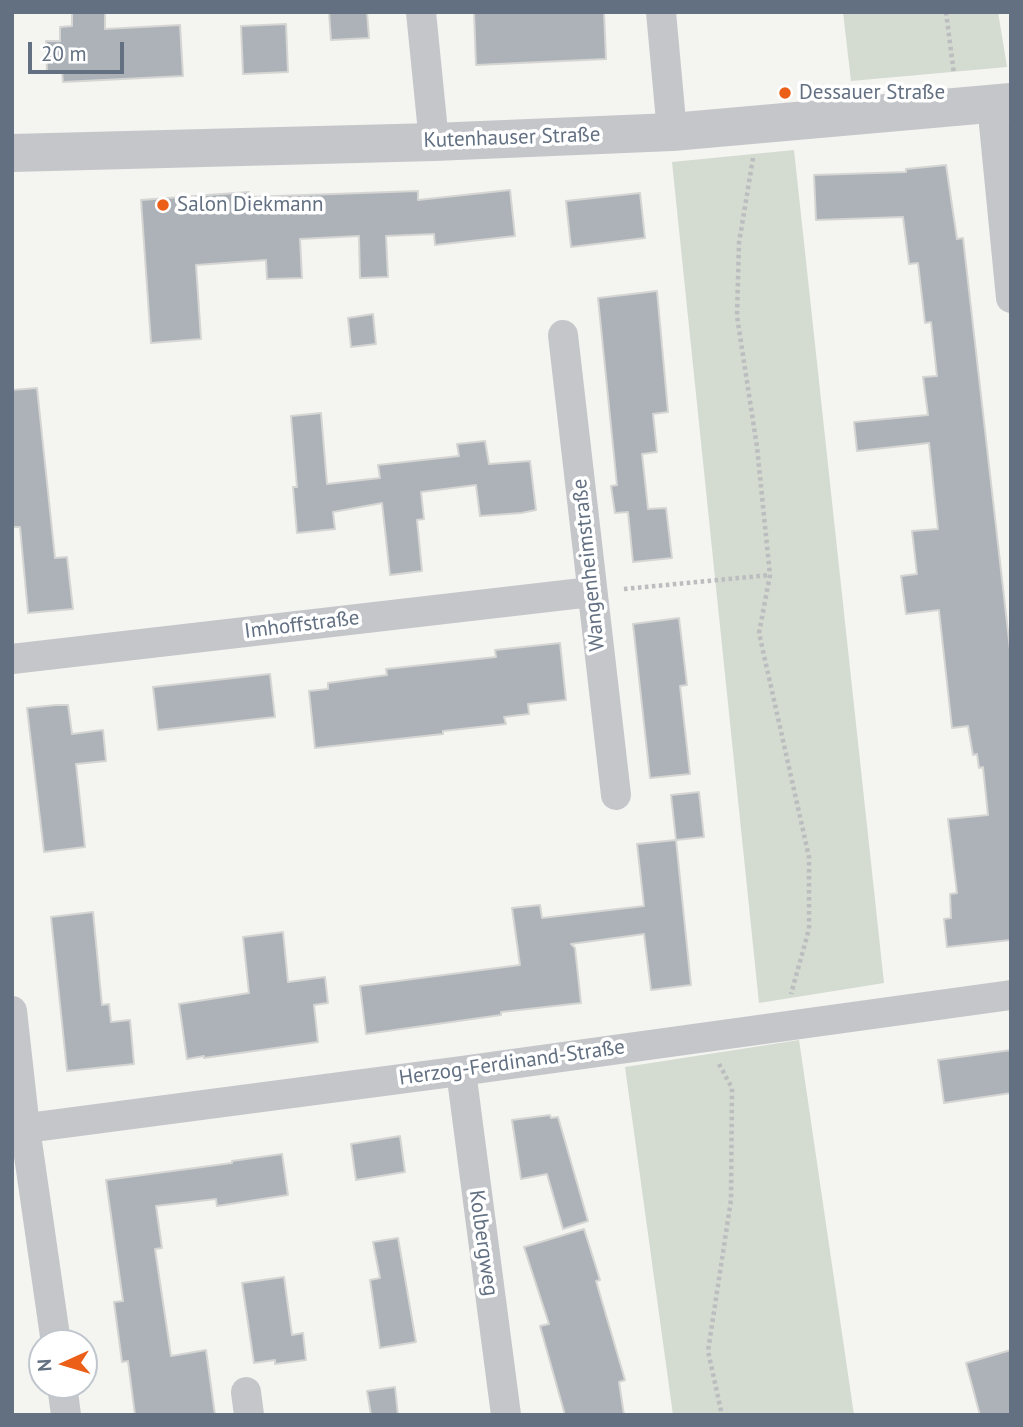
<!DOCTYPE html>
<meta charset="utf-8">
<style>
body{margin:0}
#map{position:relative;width:1023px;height:1427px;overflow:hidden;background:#f4f4f0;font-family:"PT Sans",sans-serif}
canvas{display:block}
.frame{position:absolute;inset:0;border:14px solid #627082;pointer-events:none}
.north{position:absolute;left:28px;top:1329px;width:70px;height:70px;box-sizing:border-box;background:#fff;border:2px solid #c0c6cd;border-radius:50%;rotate:266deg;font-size:19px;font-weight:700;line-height:28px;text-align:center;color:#627082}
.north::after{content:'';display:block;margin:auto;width:24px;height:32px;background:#eb5f19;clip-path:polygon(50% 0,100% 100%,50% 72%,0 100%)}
.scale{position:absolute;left:28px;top:42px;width:96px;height:32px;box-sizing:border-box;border:4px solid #627082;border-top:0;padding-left:9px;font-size:21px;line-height:24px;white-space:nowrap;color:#627082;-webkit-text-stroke:5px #fff;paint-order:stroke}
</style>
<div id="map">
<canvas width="1023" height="1427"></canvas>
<div class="frame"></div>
<div class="north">N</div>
<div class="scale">20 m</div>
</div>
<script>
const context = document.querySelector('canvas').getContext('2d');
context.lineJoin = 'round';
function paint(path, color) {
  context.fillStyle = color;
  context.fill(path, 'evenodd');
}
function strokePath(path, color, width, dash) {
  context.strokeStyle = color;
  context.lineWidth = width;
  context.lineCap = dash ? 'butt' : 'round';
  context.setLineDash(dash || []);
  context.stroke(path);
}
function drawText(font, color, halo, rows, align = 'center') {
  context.font = font + ' "PT Sans",sans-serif';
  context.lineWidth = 7;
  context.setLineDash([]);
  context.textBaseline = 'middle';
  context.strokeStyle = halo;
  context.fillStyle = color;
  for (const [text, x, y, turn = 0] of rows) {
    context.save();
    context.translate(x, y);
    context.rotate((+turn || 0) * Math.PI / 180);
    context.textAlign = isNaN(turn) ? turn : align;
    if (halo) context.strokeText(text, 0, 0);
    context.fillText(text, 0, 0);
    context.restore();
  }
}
const green = new Path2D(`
 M 843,12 L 998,12 L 1007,67 L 851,81 Z
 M 794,150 L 884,983 L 759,1003 L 672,162 Z
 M 799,1040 L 854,1415 L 673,1415 L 625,1067 Z`);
const building = new Path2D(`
 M 72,12 L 105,12 L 105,29 L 180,25 L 183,76 L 63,82 L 62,72 L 47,73 L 46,41 L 60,41 L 60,27 L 72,26 Z
 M 329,12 L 367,12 L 369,38 L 331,40 Z
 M 474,12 L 604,12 L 606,59 L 476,65 Z
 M 286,24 L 288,72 L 243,74 L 241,26 Z
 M 946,165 L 957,239 L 963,238 L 1011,658 L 1011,940 L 947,947 L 944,919 L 951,918 L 950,894 L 957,893 L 948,819 L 988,815 L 983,767 L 979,768 L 977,754 L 973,755 L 968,726 L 952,728 L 939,610 L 906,614 L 901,576 L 917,574 L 912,531 L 938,529 L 929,443 L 857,451 L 854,422 L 928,415 L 923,377 L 937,376 L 931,322 L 925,323 L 918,263 L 909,264 L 903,217 L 816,220 L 814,175 L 906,172 L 906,169 Z
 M 510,190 L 515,236 L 435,245 L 434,234 L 386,236 L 388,277 L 360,278 L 359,236 L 300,239 L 302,278 L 267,279 L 266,260 L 196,265 L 201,339 L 151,343 L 141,200 L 249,192 L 249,197 L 418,191 L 418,200 Z
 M 640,193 L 645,238 L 571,247 L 566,201 Z
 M 657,291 L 668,412 L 653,414 L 657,452 L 642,454 L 648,509 L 666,508 L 672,558 L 633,562 L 628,512 L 615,513 L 611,486 L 617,485 L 598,298 Z
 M 373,314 L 376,344 L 351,347 L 348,318 Z
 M 37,388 L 55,558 L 67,557 L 73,609 L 28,613 L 20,527 L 12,527 L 12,390 Z
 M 321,413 L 327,484 L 380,478 L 378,465 L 459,456 L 457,444 L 485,441 L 489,464 L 530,461 L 536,510 L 521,513 L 480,516 L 476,485 L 421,492 L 424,519 L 417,520 L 422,571 L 390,575 L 382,503 L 333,512 L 335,529 L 297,533 L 293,487 L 297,487 L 291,416 Z
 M 679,618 L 687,685 L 680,686 L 690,774 L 650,778 L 633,624 Z
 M 560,643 L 566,700 L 528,704 L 529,714 L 504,717 L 506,724 L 443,731 L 443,734 L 315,748 L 309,691 L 328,689 L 328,683 L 387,675 L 386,669 L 496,657 L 495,650 Z
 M 270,674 L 275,717 L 158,730 L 153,687 Z
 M 56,705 L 68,705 L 72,734 L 103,730 L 106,761 L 76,764 L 85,847 L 44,852 L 27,708 Z
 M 699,792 L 704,837 L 676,840 L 691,985 L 651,990 L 644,934 L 571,944 L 575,948 L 581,1003 L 501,1012 L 501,1015 L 366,1034 L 360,986 L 520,965 L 512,908 L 540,905 L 542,918 L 644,906 L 637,844 L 676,840 L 671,795 Z
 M 93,912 L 102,1005 L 109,1004 L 111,1022 L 130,1020 L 134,1064 L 67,1071 L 51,917 Z
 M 283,932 L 288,982 L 325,977 L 328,1003 L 314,1005 L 318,1042 L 204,1058 L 204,1056 L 187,1059 L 179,1004 L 249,993 L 243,937 Z
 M 1011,1050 L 1011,1093 L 944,1103 L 938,1060 Z
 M 550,1115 L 551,1118 L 558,1117 L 588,1221 L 563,1229 L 547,1174 L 521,1179 L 512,1120 Z
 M 400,1136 L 405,1172 L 356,1180 L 351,1144 Z
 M 282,1154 L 288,1195 L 217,1206 L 216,1199 L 156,1206 L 162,1248 L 155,1249 L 171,1356 L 206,1350 L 215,1415 L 135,1415 L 128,1361 L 122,1362 L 114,1302 L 123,1301 L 106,1180 L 232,1163 L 232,1161 Z
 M 584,1229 L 600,1280 L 596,1281 L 625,1380 L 619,1382 L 624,1415 L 565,1415 L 540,1326 L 549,1324 L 524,1247 Z
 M 398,1238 L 416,1342 L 380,1348 L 370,1280 L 380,1278 L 373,1242 Z
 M 284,1277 L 292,1335 L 303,1333 L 306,1360 L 275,1364 L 275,1360 L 254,1363 L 242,1283 Z
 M 1011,1350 L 1011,1415 L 980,1415 L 966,1363 Z
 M 395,1387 L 398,1415 L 371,1415 L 367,1391 Z`);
const path = new Path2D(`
 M 946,12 L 954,74
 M 753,158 L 739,243 L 737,316 L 757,447 L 770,575 L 759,633 L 809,857 L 809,929 L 791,994
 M 624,589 L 770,575
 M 719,1064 L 732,1088 L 731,1200 L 708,1351 L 722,1415`);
const minor = new Path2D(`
 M 421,12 L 434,142
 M 661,12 L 672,132
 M 992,104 L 1011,298
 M 563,335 L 616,795
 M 12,659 L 591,592
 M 12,1011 L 25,1128 L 56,1343
 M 461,1071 L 506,1415
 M 12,1130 L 461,1071 L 1011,995
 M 62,1385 L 66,1415
 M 246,1392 L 249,1415`);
const tertiary = new Path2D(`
 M 12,153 L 434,142 L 672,132 L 1011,102`);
const markers = [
 [785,93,7,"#eb5f19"],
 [163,205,7,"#eb5f19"]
];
const poiNames = [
 ["Dessauer Straße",799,93],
 ["Salon Diekmann",177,205]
];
const streetNames = [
 ["Kutenhauser Straße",512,138,-2],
 ["Wangenheimstraße",589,565,-96],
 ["Imhoffstraße",302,625,-7],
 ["Herzog-Ferdinand-Straße",512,1063,-8],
 ["Kolbergweg",483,1243,82]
];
paint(green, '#d4dbd1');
paint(building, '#acb2b8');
strokePath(building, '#d5d5d3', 2);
strokePath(path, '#bbbdbf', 4.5, [3.5, 3.5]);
strokePath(minor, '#c4c6ca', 30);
strokePath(tertiary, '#c4c6ca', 38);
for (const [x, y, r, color] of markers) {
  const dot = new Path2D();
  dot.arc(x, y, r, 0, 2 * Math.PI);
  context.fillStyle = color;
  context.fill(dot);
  strokePath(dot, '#fff', 2.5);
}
drawText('21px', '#627082', '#fff', poiNames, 'left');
drawText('21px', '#627082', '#fff', streetNames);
</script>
